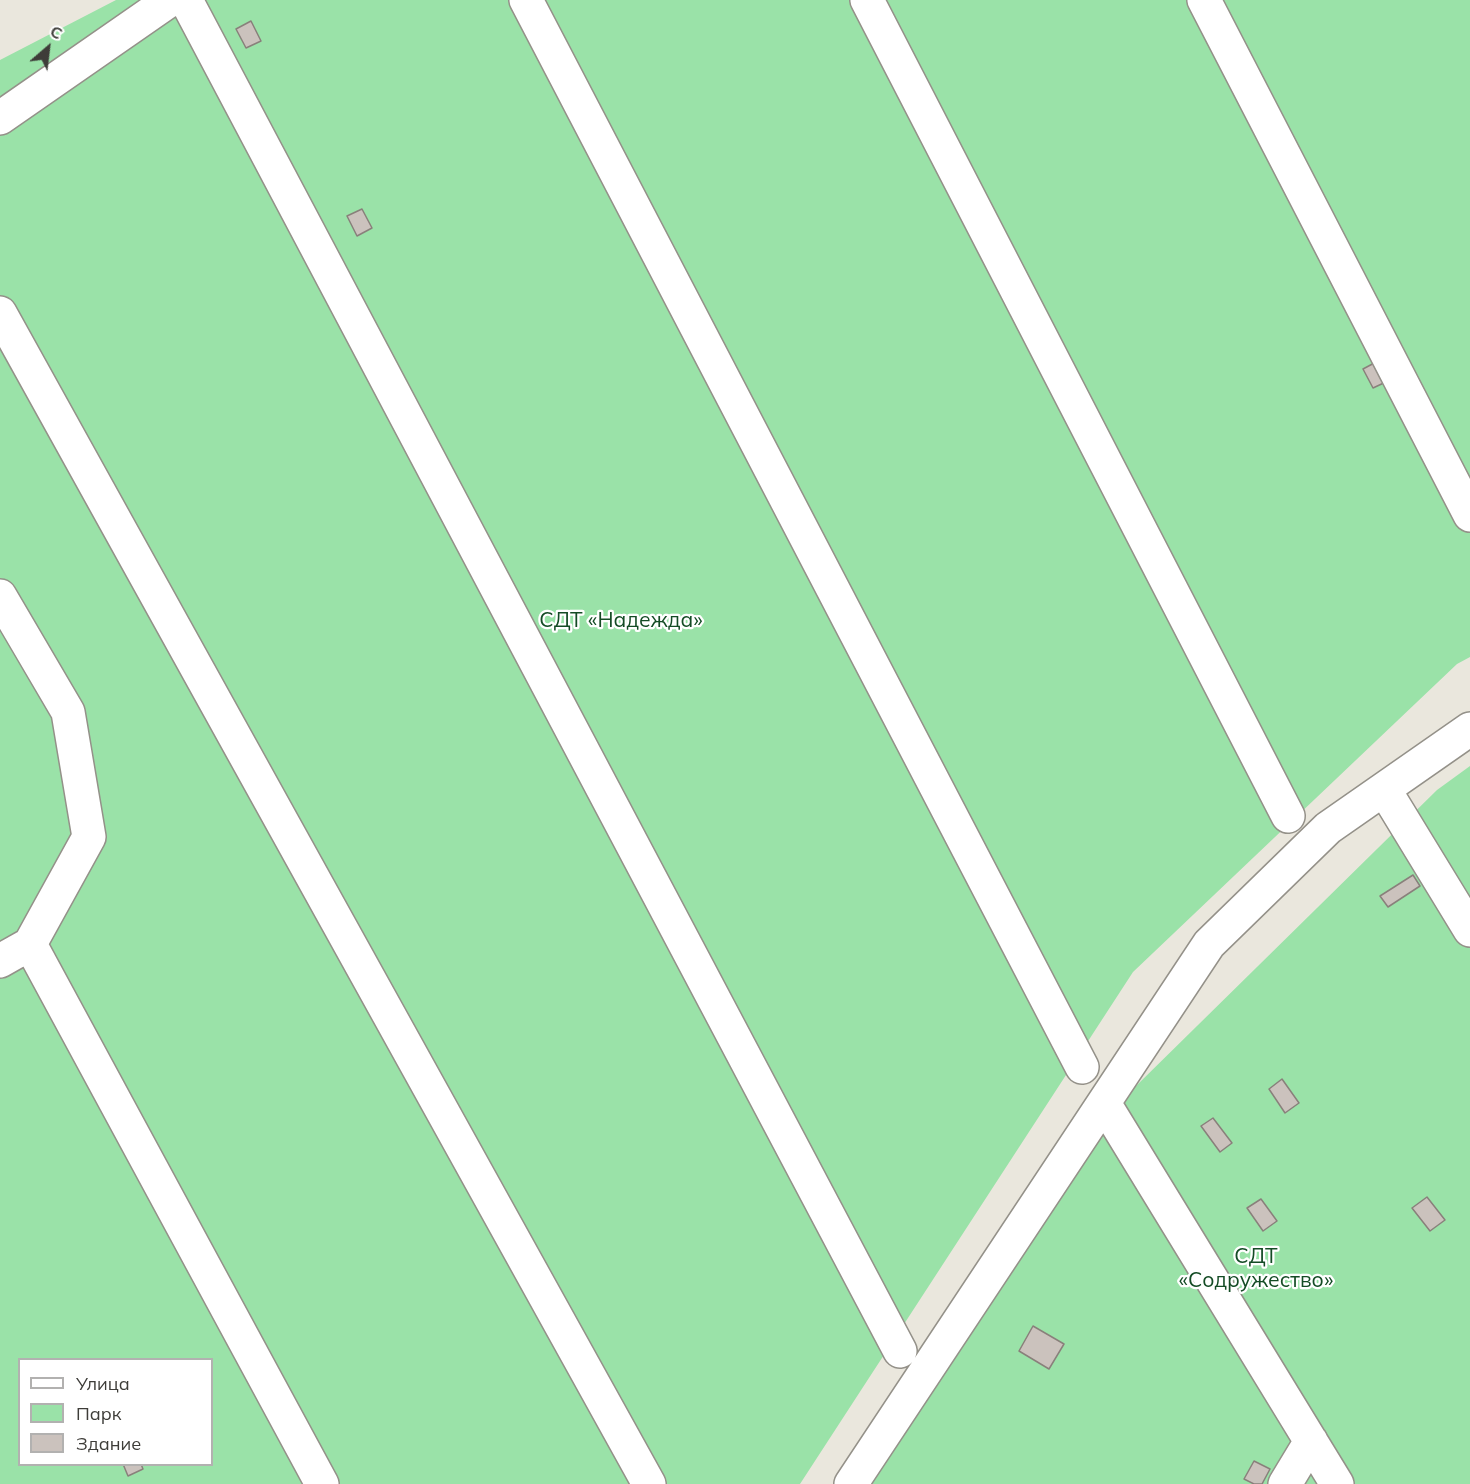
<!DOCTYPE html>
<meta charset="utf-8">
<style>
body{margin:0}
#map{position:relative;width:1470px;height:1484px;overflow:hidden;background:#eae7dd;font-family:Mulish,sans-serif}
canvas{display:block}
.legend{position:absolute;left:18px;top:1358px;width:195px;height:108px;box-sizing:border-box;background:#fff;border:2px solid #b2b1b0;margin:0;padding:8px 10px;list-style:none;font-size:18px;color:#3e3d39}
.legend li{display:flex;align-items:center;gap:12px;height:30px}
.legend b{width:30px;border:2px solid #b2b1b0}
.north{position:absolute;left:18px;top:18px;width:60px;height:60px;-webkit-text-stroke:4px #fff;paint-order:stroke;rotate:28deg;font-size:16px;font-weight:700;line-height:24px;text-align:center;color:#3e3d39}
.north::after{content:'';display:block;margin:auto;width:21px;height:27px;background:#3e3d39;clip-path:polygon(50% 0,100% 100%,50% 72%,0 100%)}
</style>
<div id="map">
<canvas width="1470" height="1484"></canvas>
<ul class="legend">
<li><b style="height:8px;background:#fff"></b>Улица</li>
<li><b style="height:16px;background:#9ae2a8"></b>Парк</li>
<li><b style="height:16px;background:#cbc2bd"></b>Здание</li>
</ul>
<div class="north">С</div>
</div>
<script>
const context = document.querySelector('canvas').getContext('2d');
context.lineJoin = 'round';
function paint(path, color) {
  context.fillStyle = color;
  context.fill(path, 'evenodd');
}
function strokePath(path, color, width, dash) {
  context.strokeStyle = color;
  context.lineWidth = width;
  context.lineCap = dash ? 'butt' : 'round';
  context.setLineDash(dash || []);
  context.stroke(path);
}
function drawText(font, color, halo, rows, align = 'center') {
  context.font = font + ' Mulish,sans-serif';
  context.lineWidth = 4.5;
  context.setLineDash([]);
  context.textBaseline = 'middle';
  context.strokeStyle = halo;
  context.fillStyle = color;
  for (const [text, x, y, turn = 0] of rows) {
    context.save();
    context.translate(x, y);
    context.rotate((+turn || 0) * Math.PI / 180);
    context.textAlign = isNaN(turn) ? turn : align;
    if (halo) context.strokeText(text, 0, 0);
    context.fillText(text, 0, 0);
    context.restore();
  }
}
const green = new Path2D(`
 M 116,0 L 1470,0 L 1470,657 L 1457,664 L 1133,972 L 800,1484 L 0,1484 L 0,60 ZM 20,1360 L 212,1360 L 212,1464 L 20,1464 Z
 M 1470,766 L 1470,1484 L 854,1484 L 1078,1143 L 1437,790 Z`);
const building = new Path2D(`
 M 251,21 L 261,41 L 246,48 L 236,29 Z
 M 362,209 L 372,228 L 357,236 L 347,216 Z
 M 1378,361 L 1388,381 L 1373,388 L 1363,369 Z
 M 1413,875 L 1420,886 L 1388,907 L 1380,896 Z
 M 1282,1079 L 1299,1103 L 1285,1113 L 1269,1089 Z
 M 1213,1118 L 1232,1143 L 1220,1152 L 1201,1126 Z
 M 1427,1197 L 1445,1220 L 1430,1231 L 1412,1208 Z
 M 1261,1199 L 1277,1221 L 1263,1231 L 1247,1208 Z
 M 1033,1326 L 1064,1344 L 1049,1369 L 1019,1351 Z
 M 1254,1461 L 1270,1469 L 1262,1484 L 1254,1484 L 1244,1479 Z
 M 123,1464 L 141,1464 L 143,1469 L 128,1476 Z`);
const minor = new Path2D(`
 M 186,0 L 900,1351
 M 526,0 L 1082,1067
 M 867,0 L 1288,816
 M 1204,0 L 1470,515
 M 0,118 L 170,0
 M 0,313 L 649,1484
 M 0,596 L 68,712 L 89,837 L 30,944 L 0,961
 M 1384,789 L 1470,930
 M 30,944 L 322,1484
 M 1104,1103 L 1337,1484
 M 851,1484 L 1209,944 L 1328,828 L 1470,729
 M 1285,1484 L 1311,1441`);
const parkNames = [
 ["СДТ «Надежда»",621,621],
 ["СДТ",1256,1257],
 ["«Содружество»",1256,1281]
];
paint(green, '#9ae2a8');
paint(building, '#cbc2bd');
strokePath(building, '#89807b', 1.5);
strokePath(minor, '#949189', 36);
strokePath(minor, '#fff', 33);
drawText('21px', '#144c25', '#fff', parkNames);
</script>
